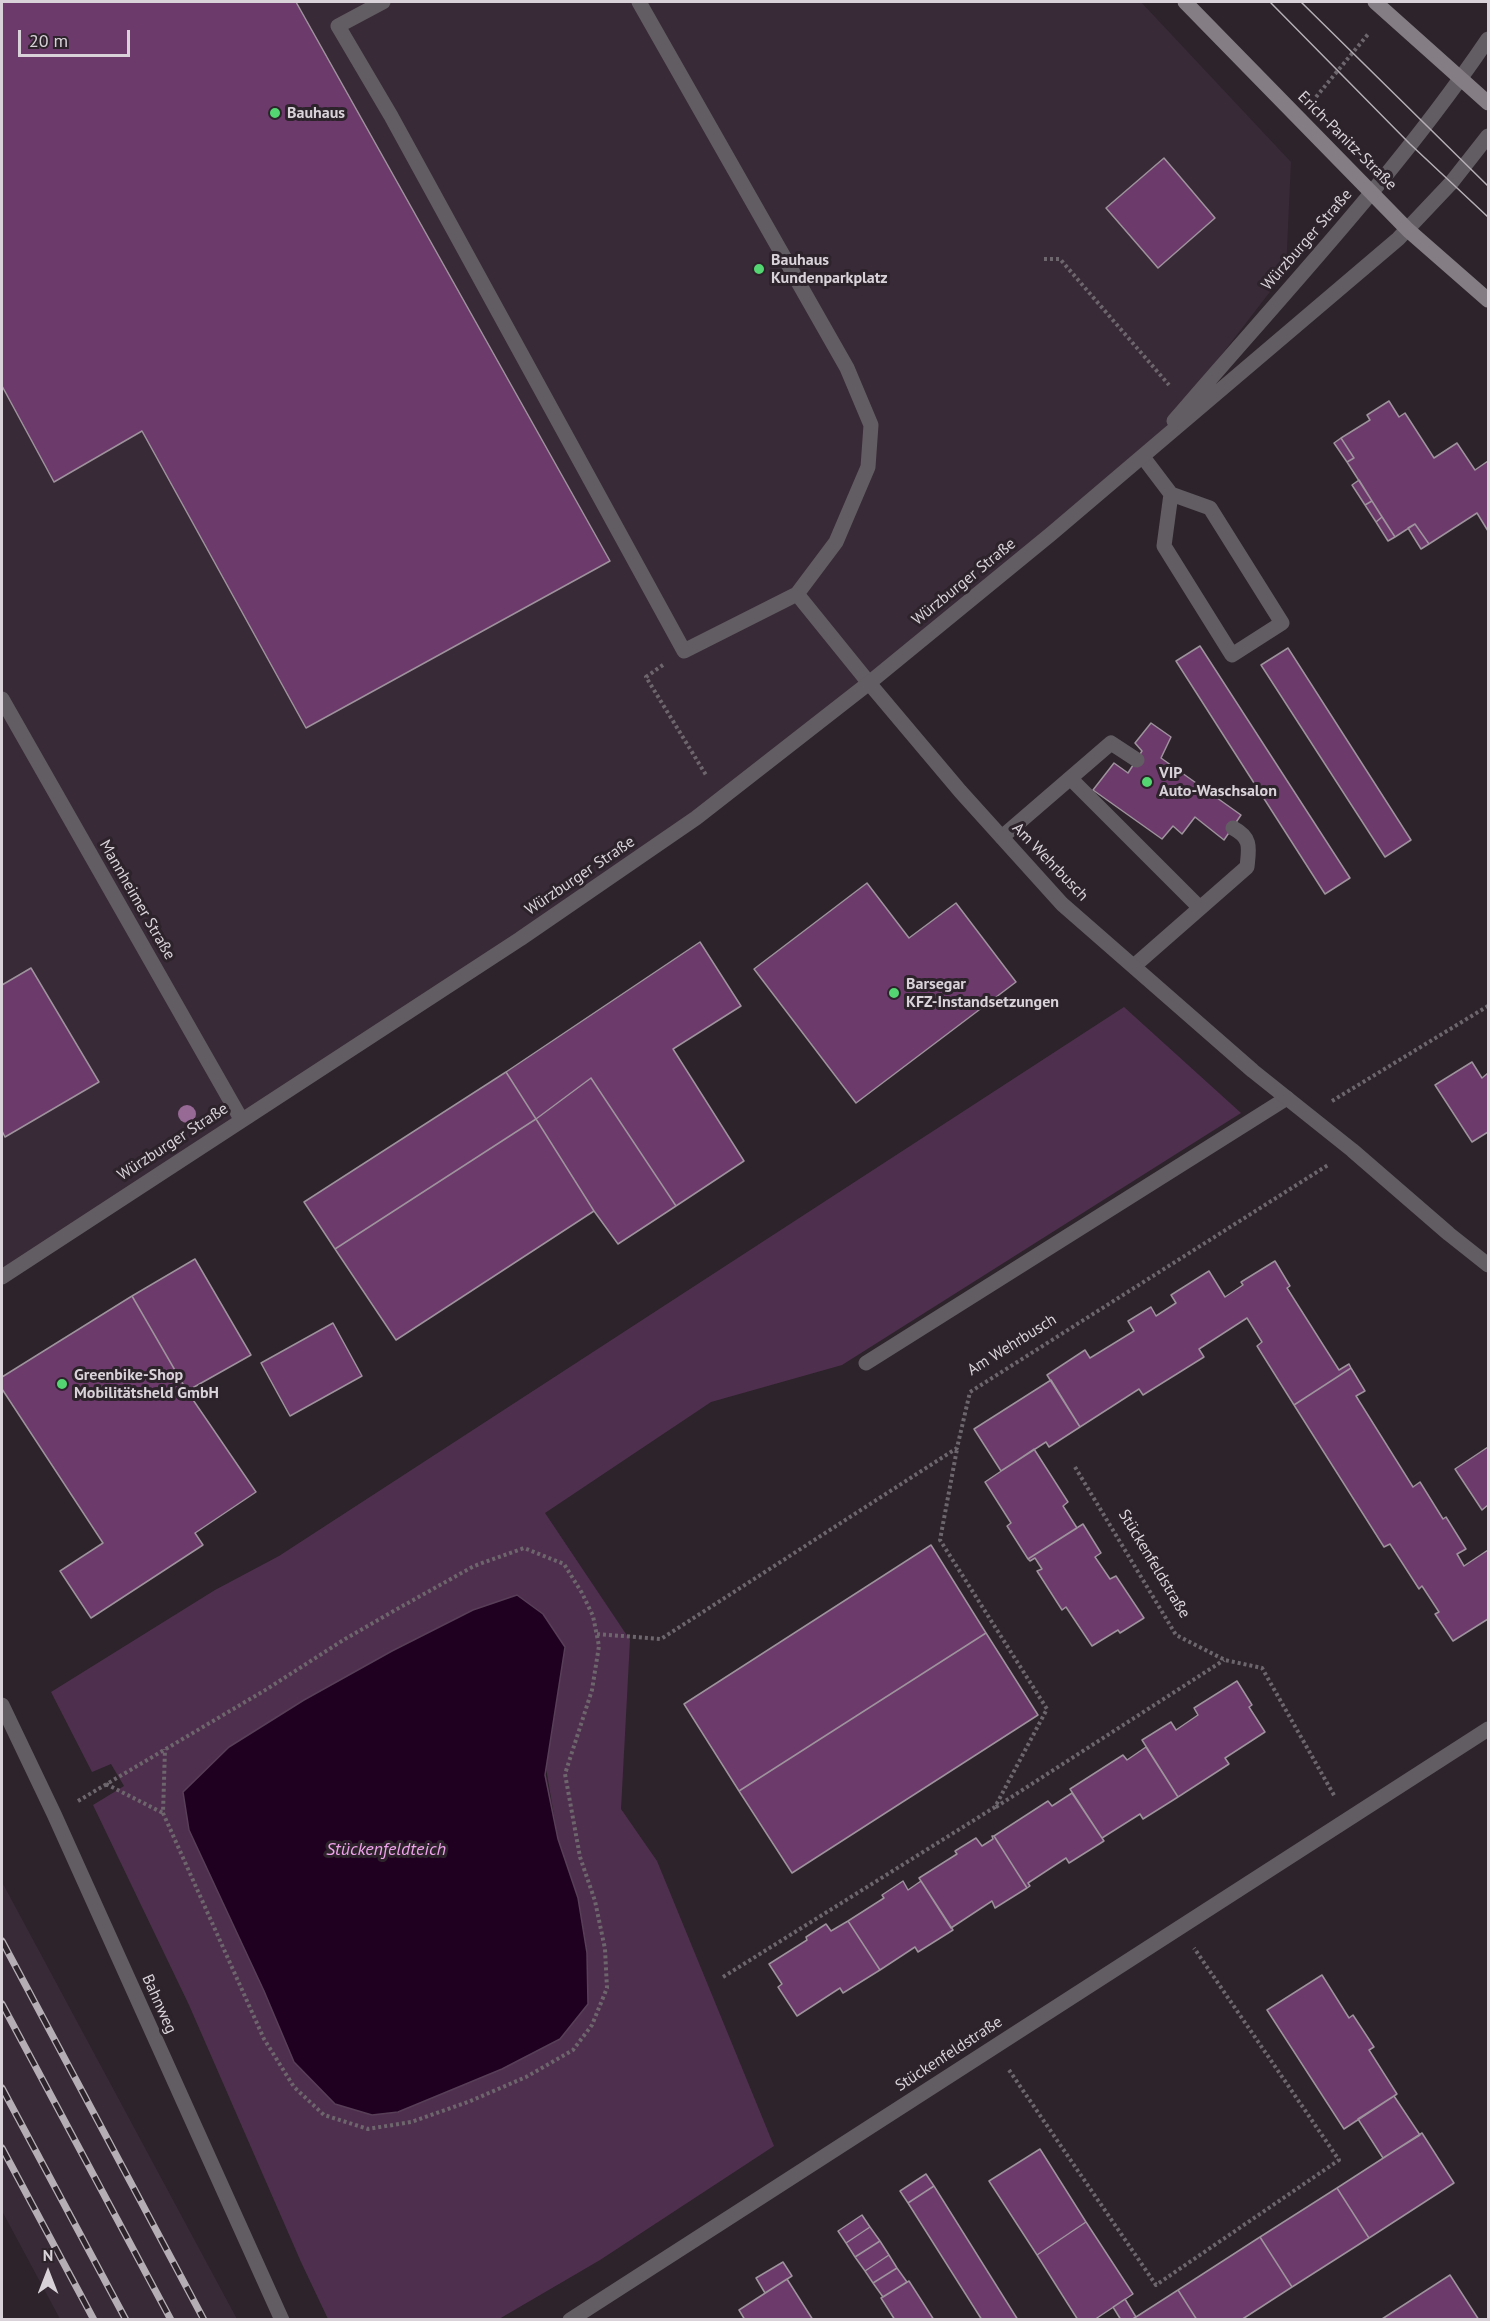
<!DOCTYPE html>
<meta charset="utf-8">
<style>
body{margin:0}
#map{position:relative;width:1490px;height:2321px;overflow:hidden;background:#2c232b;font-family:"PT Sans",sans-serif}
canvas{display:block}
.frame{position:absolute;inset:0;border:3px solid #d9d3d9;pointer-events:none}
.north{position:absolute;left:18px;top:2243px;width:60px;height:60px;-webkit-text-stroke:4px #2c232b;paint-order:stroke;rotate:0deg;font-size:16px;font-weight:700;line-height:24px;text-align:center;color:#d9d3d9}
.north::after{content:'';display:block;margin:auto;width:21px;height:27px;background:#d9d3d9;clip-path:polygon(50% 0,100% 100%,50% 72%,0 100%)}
.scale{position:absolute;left:18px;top:30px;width:112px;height:27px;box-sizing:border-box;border:3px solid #d9d3d9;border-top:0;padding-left:8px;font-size:18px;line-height:21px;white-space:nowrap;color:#d9d3d9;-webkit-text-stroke:4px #2c232b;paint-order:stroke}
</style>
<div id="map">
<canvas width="1490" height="2321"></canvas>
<div class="frame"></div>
<div class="north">N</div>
<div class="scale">20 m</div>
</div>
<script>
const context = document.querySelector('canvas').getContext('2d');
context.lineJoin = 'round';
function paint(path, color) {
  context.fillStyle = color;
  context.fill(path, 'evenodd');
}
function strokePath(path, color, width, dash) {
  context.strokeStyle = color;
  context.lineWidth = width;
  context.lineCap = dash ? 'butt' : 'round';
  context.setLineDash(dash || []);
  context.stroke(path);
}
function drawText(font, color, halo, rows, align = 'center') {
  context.font = font + ' "PT Sans",sans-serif';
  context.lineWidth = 6;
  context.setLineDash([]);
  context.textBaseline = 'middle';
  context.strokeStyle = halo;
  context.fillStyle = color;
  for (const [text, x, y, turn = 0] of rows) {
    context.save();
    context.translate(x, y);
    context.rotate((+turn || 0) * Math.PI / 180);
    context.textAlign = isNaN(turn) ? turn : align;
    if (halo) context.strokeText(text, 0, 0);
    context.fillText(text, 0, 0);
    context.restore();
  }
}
const built = new Path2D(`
 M 2,2 L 1141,2 L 1291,162 L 1286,271 L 1143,457 L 696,818 L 2,1277 Z
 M 2,1882 L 237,2319 L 60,2319 L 2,2211 Z`);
const green = new Path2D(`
 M 1124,1007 L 1241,1113 L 842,1365 L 711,1402 L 545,1513 L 630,1640 L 621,1809 L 657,1861 L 774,2146 L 600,2260 L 499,2319 L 328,2319 L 301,2262 L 189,2005 L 93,1805 L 124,1786 L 111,1764 L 92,1772 L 51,1692 L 215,1590 L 279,1556 ZM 473,1610 L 565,1647 L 546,1768 L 558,1839 L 578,1898 L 587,1953 L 588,2004 L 560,2039 L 502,2069 L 398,2112 L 294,2062 L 264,1991 L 189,1830 L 304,1700 L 392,1651 Z`);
const water = new Path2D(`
 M 517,1595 L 543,1614 L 565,1647 L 545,1775 L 558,1839 L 578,1898 L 587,1953 L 588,2004 L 560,2039 L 502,2069 L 398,2112 L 372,2115 L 335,2104 L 294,2062 L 264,1991 L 189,1830 L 183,1792 L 229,1747 L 304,1700 L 392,1651 L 473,1610 Z`);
const building = new Path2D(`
 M 2,2 L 296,2 L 610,561 L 306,728 L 142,431 L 54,482 L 2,386 Z
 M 1164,158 L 1215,218 L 1158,268 L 1106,208 Z
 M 1389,401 L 1399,417 L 1405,413 L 1434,458 L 1457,443 L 1475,470 L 1488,461 L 1488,531 L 1477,513 L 1429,544 L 1415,524 L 1395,537 L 1347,462 L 1354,458 L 1341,438 L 1370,420 L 1367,415 Z
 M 1341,438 L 1354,458 L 1347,462 L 1334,443 Z
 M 1359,480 L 1372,501 L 1365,505 L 1352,485 Z
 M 1372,501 L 1382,517 L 1376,522 L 1365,505 Z
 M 1382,517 L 1395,537 L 1388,541 L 1376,522 Z
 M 1415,524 L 1429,544 L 1421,549 L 1408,528 Z
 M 1200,646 L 1350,878 L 1325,894 L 1176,661 Z
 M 1288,648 L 1411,840 L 1385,857 L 1261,665 Z
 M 1151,723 L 1171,737 L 1161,758 L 1241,815 L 1224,840 L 1195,817 L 1182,834 L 1173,826 L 1162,839 L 1093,790 L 1114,763 L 1128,773 L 1142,751 L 1135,743 Z
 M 867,883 L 909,938 L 956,903 L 1016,982 L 856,1103 L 754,969 Z
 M 700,942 L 741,1006 L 673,1049 L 744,1161 L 676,1206 L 591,1078 L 536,1119 L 506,1072 Z
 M 31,968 L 99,1082 L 5,1137 L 2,1131 L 2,985 Z
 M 1472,1062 L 1482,1078 L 1488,1073 L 1488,1132 L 1472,1142 L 1435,1085 Z
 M 506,1072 L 536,1119 L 335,1249 L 304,1202 Z
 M 591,1078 L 676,1206 L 618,1244 L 594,1211 L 536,1119 Z
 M 536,1119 L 594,1211 L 396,1340 L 335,1249 Z
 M 195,1259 L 251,1355 L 187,1391 L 132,1296 Z
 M 1275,1261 L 1290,1286 L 1287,1288 L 1339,1370 L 1349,1364 L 1351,1368 L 1294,1405 L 1257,1346 L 1262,1342 L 1247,1318 L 1199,1349 L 1204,1357 L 1143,1395 L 1139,1389 L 1080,1427 L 1047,1375 L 1085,1350 L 1090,1358 L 1134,1331 L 1128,1321 L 1151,1307 L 1156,1316 L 1176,1303 L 1171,1295 L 1209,1271 L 1225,1297 L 1243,1285 L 1241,1282 Z
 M 132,1296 L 187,1391 L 256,1492 L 195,1533 L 203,1545 L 91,1618 L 60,1571 L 103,1543 L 2,1389 L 2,1377 Z
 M 333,1323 L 362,1376 L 290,1416 L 261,1363 Z
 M 1351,1368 L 1365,1391 L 1356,1396 L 1413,1487 L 1420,1482 L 1443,1519 L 1446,1517 L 1466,1549 L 1457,1554 L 1464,1566 L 1488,1550 L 1488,1619 L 1453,1641 L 1435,1614 L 1439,1612 L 1422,1586 L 1419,1589 L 1390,1544 L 1384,1547 L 1294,1405 Z
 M 1051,1380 L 1080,1427 L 1049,1447 L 1046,1442 L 1001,1471 L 974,1429 Z
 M 1488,1447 L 1488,1505 L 1482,1510 L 1455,1469 Z
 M 1034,1449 L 1068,1502 L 1063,1506 L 1077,1528 L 1028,1559 L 1007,1526 L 1011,1523 L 985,1482 Z
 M 1083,1524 L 1101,1553 L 1095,1557 L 1110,1579 L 1116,1576 L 1144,1618 L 1120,1633 L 1118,1630 L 1092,1646 L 1066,1607 L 1062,1610 L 1037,1571 L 1042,1569 L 1035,1558 L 1030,1561 L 1028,1559 Z
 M 931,1545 L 986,1633 L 739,1791 L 684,1704 Z
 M 986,1633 L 1038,1715 L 792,1873 L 739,1791 Z
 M 1237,1681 L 1252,1705 L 1249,1707 L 1265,1732 L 1225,1758 L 1229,1764 L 1178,1797 L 1142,1740 L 1171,1722 L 1176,1730 L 1198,1715 L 1194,1708 Z
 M 1146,1747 L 1178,1797 L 1143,1819 L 1140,1814 L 1102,1838 L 1070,1789 L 1123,1755 L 1127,1760 Z
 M 1072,1793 L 1104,1841 L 1069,1863 L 1066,1858 L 1028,1883 L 1030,1886 L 1027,1888 L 994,1836 L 1048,1801 L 1052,1806 Z
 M 992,1836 L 994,1836 L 1027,1888 L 995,1908 L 992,1901 L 951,1928 L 919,1878 L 957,1854 L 955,1851 L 976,1838 L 982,1846 L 993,1839 Z
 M 903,1881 L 908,1890 L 921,1881 L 953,1930 L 918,1952 L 915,1947 L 880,1970 L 848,1921 L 884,1898 L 882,1895 Z
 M 848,1921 L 880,1970 L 843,1993 L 840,1988 L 797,2016 L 778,1987 L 782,1984 L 769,1964 L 807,1940 L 806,1937 L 826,1924 L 831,1931 Z
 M 1322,1975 L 1349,2018 L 1353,2015 L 1374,2047 L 1369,2050 L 1397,2094 L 1344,2129 L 1267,2010 Z
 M 1394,2096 L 1420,2135 L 1383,2158 L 1358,2119 Z
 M 1422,2133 L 1454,2183 L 1369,2238 L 1337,2188 Z
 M 1040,2149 L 1086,2222 L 1037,2255 L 989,2181 Z
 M 926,2174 L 934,2186 L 908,2203 L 900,2191 Z
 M 934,2186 L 1018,2320 L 982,2320 L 908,2203 Z
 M 1337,2188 L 1369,2238 L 1292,2287 L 1260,2237 Z
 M 862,2215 L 870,2227 L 846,2243 L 838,2231 Z
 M 1086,2222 L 1133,2294 L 1094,2320 L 1078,2320 L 1037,2255 Z
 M 870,2227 L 880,2241 L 855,2257 L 846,2243 Z
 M 1260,2237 L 1292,2287 L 1241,2320 L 1197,2320 L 1178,2290 Z
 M 880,2241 L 889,2255 L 865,2271 L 855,2257 Z
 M 889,2255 L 897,2268 L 873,2283 L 865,2271 Z
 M 783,2262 L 792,2276 L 765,2293 L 756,2278 Z
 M 897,2268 L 907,2282 L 883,2297 L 873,2283 Z
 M 1450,2275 L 1479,2320 L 1383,2320 L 1382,2319 Z
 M 787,2279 L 813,2320 L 745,2320 L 739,2310 Z
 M 909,2281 L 934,2320 L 895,2320 L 881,2298 Z
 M 1178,2290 L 1197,2320 L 1131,2320 L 1136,2317 Z
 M 1125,2299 L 1136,2317 L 1131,2320 L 1121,2320 L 1113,2307 Z`);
const path = new Path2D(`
 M 1316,97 L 1369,33
 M 1044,259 L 1060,259 L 1169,385
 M 663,665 L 646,677 L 706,775
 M 1332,1101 L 1488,1006
 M 1075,1467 L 1176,1635 L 1225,1660 L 1262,1668 L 1335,1797
 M 597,1634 L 661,1639 L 957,1448 L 970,1392 L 1328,1165
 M 106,1784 L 163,1813
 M 78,1801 L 267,1689 L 345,1639 L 390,1613 L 474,1566 L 524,1548 L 564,1564 L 582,1593 L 593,1616 L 599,1646 L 592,1690 L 565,1774 L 580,1857 L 595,1901 L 605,1949 L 607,1988 L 592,2025 L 573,2050 L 526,2077 L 468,2102 L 411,2122 L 368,2129 L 324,2115 L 294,2087 L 264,2039 L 163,1813 L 165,1749
 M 996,1807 L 1224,1660
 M 723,1977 L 995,1807 L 1047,1709 L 940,1540 L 957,1449
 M 1009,2070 L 1156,2285 L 1339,2160 L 1194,1948`);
const service = new Path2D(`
 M 383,2 L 338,26 L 391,116 L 684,651 L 797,594 L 836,542 L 868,467 L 871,425 L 847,368 L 639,2
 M 1143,457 L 1171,494 L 1210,508 L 1282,623 L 1232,655 L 1164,546 L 1171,494
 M 797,594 L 869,683
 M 1071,779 L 1200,908
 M 1002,837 L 1111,743 L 1137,760
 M 1134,966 L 1247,867 C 1249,848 1252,838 1233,828
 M 866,1363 L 1287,1098`);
const minor = new Path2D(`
 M 1174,421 C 1281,296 1396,175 1488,39
 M 869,683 L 960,791 L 1062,904 L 1253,1071 L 1352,1150 L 1449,1234 L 1488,1265
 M 2,699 L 241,1119
 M 2,1277 L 520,939 L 696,818 L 869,683 L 1051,534 L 1398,239 L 1451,183 L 1488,136
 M 2,1705 L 54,1814 L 282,2320
 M 570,2320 L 1488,1729`);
const secondary = new Path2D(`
 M 1185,2 L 1408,230 L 1488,300
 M 1375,2 L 1488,103`);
const tram = new Path2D(`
 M 1270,2 L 1410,144 L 1488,217
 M 1301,2 L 1488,186`);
const rail = new Path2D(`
 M 2,1941 L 204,2320
 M 2,2004 L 171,2320
 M 2,2088 L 126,2320
 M 2,2148 L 94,2320`);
const trees = [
 [187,1114]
];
const markers = [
 [275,113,6,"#54d672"],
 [759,269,6,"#54d672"],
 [1147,782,6,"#54d672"],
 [894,993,6,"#54d672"],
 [62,1384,6,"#54d672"]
];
const poiNames = [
 ["Bauhaus",287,113],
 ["Bauhaus",771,260],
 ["Kundenparkplatz",771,278],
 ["VIP",1159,773],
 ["Auto-Waschsalon",1159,791],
 ["Barsegar",906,984],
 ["KFZ-Instandsetzungen",906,1002],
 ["Greenbike-Shop",74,1375],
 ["Mobilitätsheld GmbH",74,1393]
];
const streetNames = [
 ["Erich-Panitz-Straße",1347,141,45],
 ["Würzburger Straße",1307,240,-49],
 ["Würzburger Straße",964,582,-39],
 ["Am Wehrbusch",1050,862,46],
 ["Würzburger Straße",580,876,-34],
 ["Mannheimer Straße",137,900,60],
 ["Würzburger Straße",173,1142,-33],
 ["Am Wehrbusch",1012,1345,-32],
 ["Stückenfeldstraße",1154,1564,59],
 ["Bahnweg",159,2004,66],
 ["Stückenfeldstraße",949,2054,-33]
];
const waterNames = [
 ["Stückenfeldteich",386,1850]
];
paint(built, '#382a37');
paint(green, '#4f2f4e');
paint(water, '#200020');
strokePath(water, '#583f58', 1.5);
paint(building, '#6d3a6c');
strokePath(building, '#9e939d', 1.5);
strokePath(path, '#6d666d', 4, [3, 3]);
strokePath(service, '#625d62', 15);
strokePath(minor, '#625d62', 15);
strokePath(secondary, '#847d83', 15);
strokePath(tram, '#b5afb5', 1.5);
strokePath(rail, '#b5afb5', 7);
strokePath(rail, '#2c232b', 4.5, [14]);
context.fillStyle = '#976995';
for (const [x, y] of trees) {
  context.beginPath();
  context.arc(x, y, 9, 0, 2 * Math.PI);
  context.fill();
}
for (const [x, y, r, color] of markers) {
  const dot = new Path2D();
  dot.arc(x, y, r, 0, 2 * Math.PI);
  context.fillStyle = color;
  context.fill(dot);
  strokePath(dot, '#2c232b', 2);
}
drawText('bold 16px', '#d9d3d9', '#2c232b', poiNames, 'left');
drawText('16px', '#d9d3d9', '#2c232b', streetNames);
drawText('italic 18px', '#f0a3ec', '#2c232b', waterNames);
</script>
